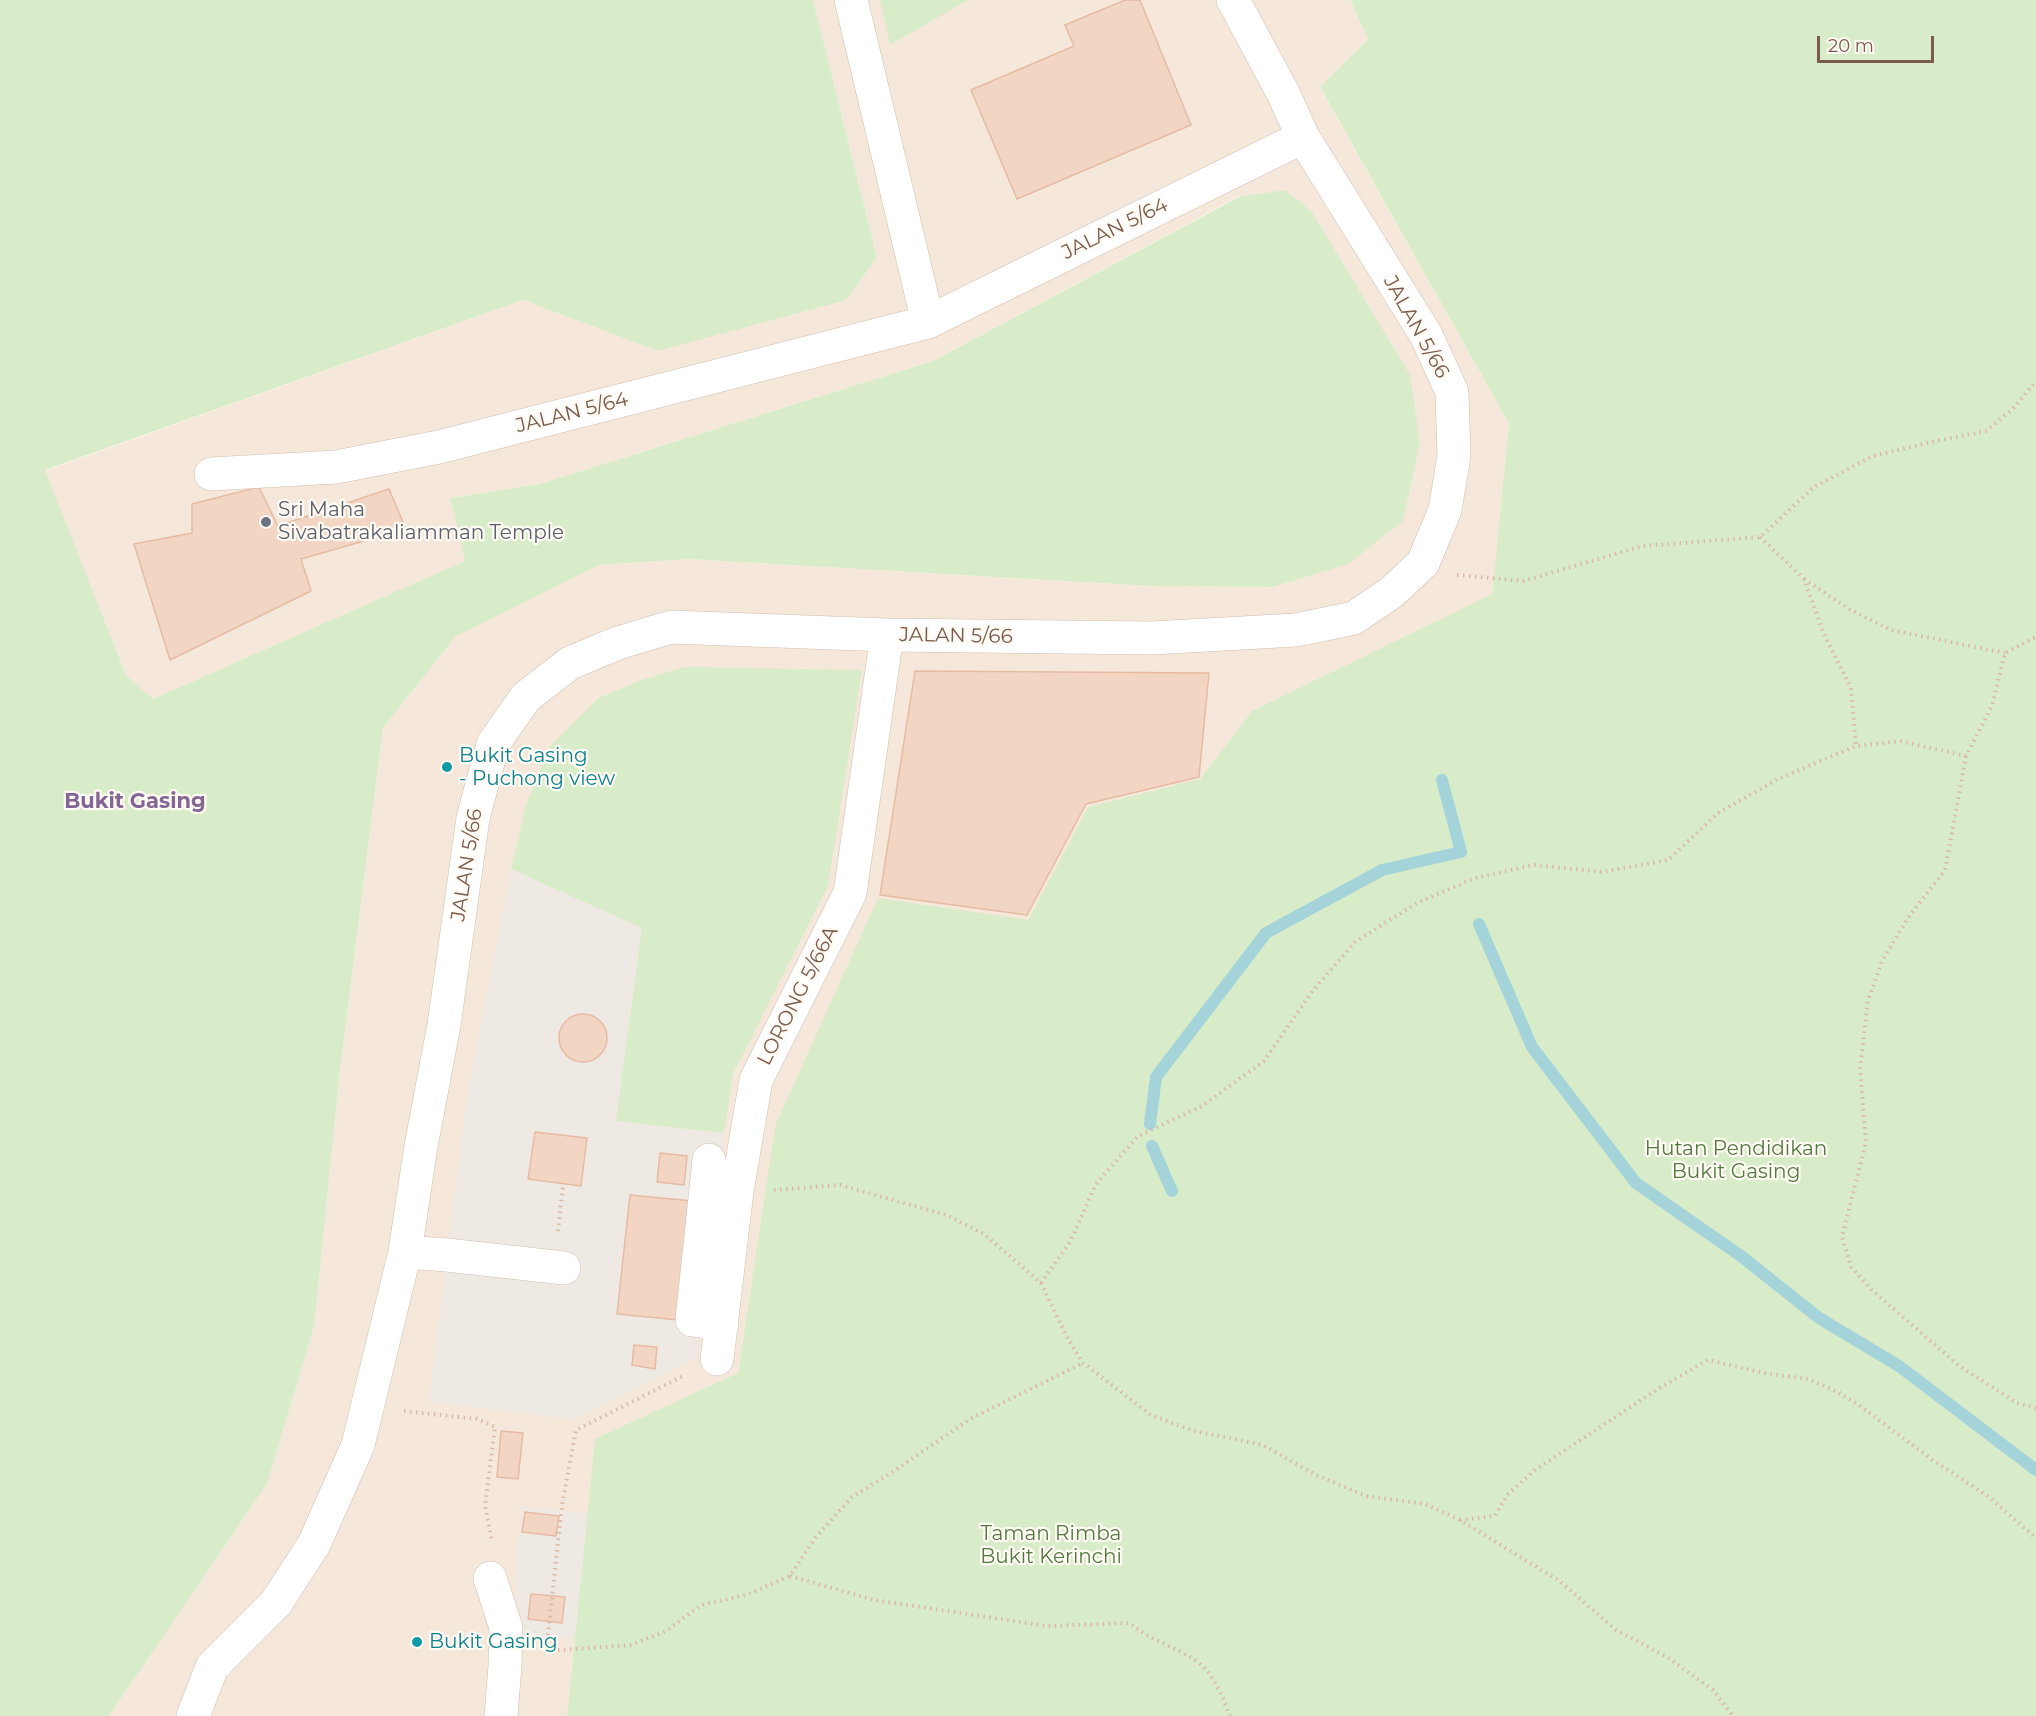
<!DOCTYPE html>
<style>
body{margin:0}
#map{position:relative;width:2036px;height:1716px;overflow:hidden;background:#fdf6ec;font-family:Montserrat,sans-serif}
canvas{display:block}
.scale{position:absolute;left:1817px;top:36px;width:117px;height:27px;box-sizing:border-box;border:3px solid #7a5c4d;border-top:0;padding-left:8px;font-size:18px;line-height:21px;white-space:nowrap;color:#7a5c4d;-webkit-text-stroke:4px #fffaf3;paint-order:stroke}
</style>
<div id="map">
<canvas width="2036" height="1716"></canvas>
<div class="scale">20 m</div>
</div>
<script>
const context = document.querySelector('canvas').getContext('2d');
context.lineJoin = 'round';
function paint(path, color) {
  context.fillStyle = color;
  context.fill(path, 'evenodd');
}
function strokePath(path, color, width, dash) {
  context.strokeStyle = color;
  context.lineWidth = width;
  context.lineCap = dash ? 'butt' : 'round';
  context.setLineDash(dash || []);
  context.stroke(path);
}
function drawText(font, color, halo, rows, align = 'center') {
  context.font = font + ' Montserrat,sans-serif';
  context.lineWidth = 4.5;
  context.setLineDash([]);
  context.textBaseline = 'middle';
  context.strokeStyle = halo;
  context.fillStyle = color;
  for (const [text, x, y, turn = 0] of rows) {
    context.save();
    context.translate(x, y);
    context.rotate((+turn || 0) * Math.PI / 180);
    context.textAlign = isNaN(turn) ? turn : align;
    if (halo) context.strokeText(text, 0, 0);
    context.fillText(text, 0, 0);
    context.restore();
  }
}
const residential = new Path2D(`
 M 813,0 L 1350,0 L 1368,39 L 1320,88 L 1509,424 L 1492,595 L 1252,711 L 1200,779 L 1088,807 L 1028,920 L 775,1126 L 738,1373 L 595,1440 L 567,1716 L 109,1716 L 267,1484 L 314,1327 L 339,1079 L 383,728 L 455,637 L 599,565 L 688,559 L 1151,586 L 1273,587 L 1347,564 L 1403,521 L 1239,196 L 933,361 L 540,484 L 450,498 L 466,561 L 153,699 L 126,675 L 45,471 L 523,300 L 658,351 L 877,257 Z`);
const industrial = new Path2D(`
 M 511,869 L 642,928 L 616,1121 L 724,1133 L 698,1357 L 575,1419 L 429,1402 L 466,1103 Z
 M 523,1506 L 587,1514 L 574,1639 L 521,1634 L 515,1572 Z`);
const green = new Path2D(`
 M 0,0 L 813,0 L 877,257 L 846,300 L 658,351 L 523,300 L 45,470 L 126,675 L 153,699 L 465,561 L 450,498 L 540,484 L 933,361 L 1239,197 L 1285,190 L 1312,212 L 1410,375 L 1420,442 L 1403,521 L 1348,564 L 1273,587 L 1151,586 L 688,559 L 599,565 L 455,637 L 383,728 L 339,1079 L 314,1327 L 267,1484 L 109,1716 L 0,1716 Z
 M 880,0 L 968,0 L 890,45 Z
 M 1350,0 L 2036,0 L 2036,1716 L 567,1716 L 595,1439 L 738,1373 L 775,1126 L 878,898 L 1028,920 L 1088,807 L 1200,779 L 1252,711 L 1492,594 L 1509,424 L 1320,87 L 1368,39 Z
 M 684,667 L 862,670 L 828,886 L 733,1074 L 724,1133 L 616,1121 L 642,928 L 511,869 L 526,805 L 550,746 L 599,698 L 639,681 Z`);
const stream = new Path2D(`
 M 1479,924 L 1532,1047 L 1636,1183 L 1741,1256 L 1819,1318 L 1899,1366 L 2036,1470
 M 1150,1124 L 1156,1077 L 1266,933 L 1382,870 L 1461,852 L 1442,780
 M 1152,1146 L 1172,1191`);
const building = new Path2D(`
 M 1125,0 L 1140,0 L 1191,125 L 1017,199 L 971,90 L 1074,46 L 1065,25 Z
 M 259,487 L 278,526 L 389,489 L 406,529 L 301,559 L 311,591 L 170,660 L 134,544 L 192,533 L 192,504 Z
 M 915,671 L 1209,673 L 1199,777 L 1086,804 L 1027,915 L 880,895 Z
 M559 1038a24 24 0 1 1 48 0a24 24 0 1 1-48 0Z
 M 535,1132 L 587,1138 L 581,1186 L 528,1179 Z
 M 660,1153 L 687,1156 L 684,1185 L 657,1182 Z
 M 630,1195 L 693,1201 L 679,1320 L 617,1314 Z
 M 634,1345 L 657,1347 L 655,1369 L 632,1365 Z
 M 501,1431 L 523,1433 L 518,1479 L 497,1477 Z
 M 525,1512 L 559,1516 L 556,1536 L 522,1532 Z
 M 531,1594 L 565,1597 L 562,1623 L 528,1619 Z`);
const path = new Path2D(`
 M 1760,537 L 1804,579 L 1824,634 L 1851,688 L 1856,746
 M 1457,575 L 1523,581 L 1643,546 L 1760,537 L 1814,487 L 1873,456 L 1936,441 L 1986,431 L 2012,410 L 2036,381
 M 1804,579 L 1849,609 L 1891,630 L 2005,653
 M 1966,756 L 1945,870 L 1908,918 L 1883,959 L 1868,1000 L 1860,1069 L 1866,1142 L 1842,1237 L 1851,1267 L 1872,1290 L 1959,1366 L 2017,1403 L 2036,1408
 M 774,1190 L 840,1185 L 946,1215 L 984,1234 L 1041,1283 L 1068,1339 L 1083,1363 L 1151,1415 L 1194,1431 L 1263,1445 L 1316,1475 L 1367,1496 L 1425,1504 L 1460,1520 L 1561,1582 L 1616,1630 L 1667,1657 L 1713,1690 L 1733,1716
 M 558,1231 L 563,1186
 M 1041,1283 L 1070,1242 L 1096,1184 L 1138,1136 L 1202,1106 L 1264,1061 L 1311,993 L 1355,942 L 1417,903 L 1475,878 L 1534,865 L 1602,872 L 1668,860 L 1718,813 L 1778,779 L 1856,746 L 1900,741 L 1966,756 L 1992,706 L 2005,653 L 2036,637
 M 404,1411 L 477,1419 L 495,1427 L 485,1506 L 492,1541
 M 1460,1520 L 1495,1516 L 1507,1495 L 1535,1470 L 1661,1387 L 1708,1360 L 1764,1373 L 1808,1379 L 1838,1392 L 1860,1406 L 1934,1461 L 1989,1497 L 2036,1538
 M 790,1576 L 874,1600 L 1047,1626 L 1130,1623 C 1149,1640 1174,1646 1195,1660 C 1214,1673 1222,1696 1230,1716
 M 546,1651 L 631,1645 L 666,1631 L 701,1605 L 746,1595 L 790,1576 L 815,1538 L 852,1497 L 891,1473 L 970,1419 L 1083,1363
 M 546,1653 L 562,1505 L 576,1430 L 685,1375`);
const minor = new Path2D(`
 M 851,0 L 928,322
 M 211,474 L 336,467 L 439,447 L 928,322 L 1303,137
 M 709,1160 L 692,1320 L 722,1324
 M 405,1252 L 447,1255 L 564,1268
 M 717,1359 L 737,1191 L 756,1080 L 850,893 L 887,635
 M 490,1578 L 506,1628 L 505,1666 L 501,1716
 M 193,1716 L 212,1667 L 276,1603 L 314,1544 L 358,1445 L 405,1252 L 421,1146 L 444,1025 L 473,818 L 493,744 L 526,697 L 570,663 L 618,643 L 671,627 L 887,635 L 1152,638 L 1296,630 L 1354,618 L 1392,592 L 1423,563 L 1445,510 L 1454,456 L 1452,392 L 1426,335 L 1303,137 L 1283,93 L 1233,0`);
const markers = [
 [266,522,6,"#6b7280"],
 [447,767,6,"#0f9aa8"],
 [417,1642,6,"#0f9aa8"]
];
const streetNames = [
 ["JALAN 5/64",1115,229,-26],
 ["JALAN 5/66",1416,327,61],
 ["JALAN 5/64",572,413,-14],
 ["JALAN 5/66",956,636,1],
 ["JALAN 5/66",467,865,-81],
 ["LORONG 5/66A",798,996,-63]
];
const worshipNames = [
 ["Sri Maha",278,510],
 ["Sivabatrakaliamman Temple",278,533]
];
const cultureNames = [
 ["Bukit Gasing",459,756],
 ["- Puchong view",459,779],
 ["Bukit Gasing",429,1642]
];
const parkNames = [
 ["Hutan Pendidikan",1736,1149],
 ["Bukit Gasing",1736,1172],
 ["Taman Rimba",1051,1534],
 ["Bukit Kerinchi",1051,1557]
];
const neighbourhoodNames = [
 ["Bukit Gasing",135,802]
];
paint(residential, '#f5e8da');
paint(industrial, '#efe9e4');
paint(green, '#d8ecc9');
strokePath(stream, '#a5d3da', 12);
paint(building, '#f3d5c3');
strokePath(building, '#e6bba3', 1.5);
strokePath(minor, '#d1beb0', 34);
strokePath(path, '#d9b8a5', 4, [1.5, 4.5]);
strokePath(minor, '#fff', 33);
for (const [x, y, r, color] of markers) {
  const dot = new Path2D();
  dot.arc(x, y, r, 0, 2 * Math.PI);
  context.fillStyle = color;
  context.fill(dot);
  strokePath(dot, '#fffaf3', 2);
}
drawText('20px', '#7a5c4d', '#fffaf3', streetNames);
drawText('20px', '#5b616d', '#fffaf3', worshipNames, 'left');
drawText('20px', '#0d838f', '#fffaf3', cultureNames, 'left');
drawText('20px', '#537a41', '#fffaf3', parkNames);
drawText('bold 21px', '#846695', '#fffaf3', neighbourhoodNames);
</script>
